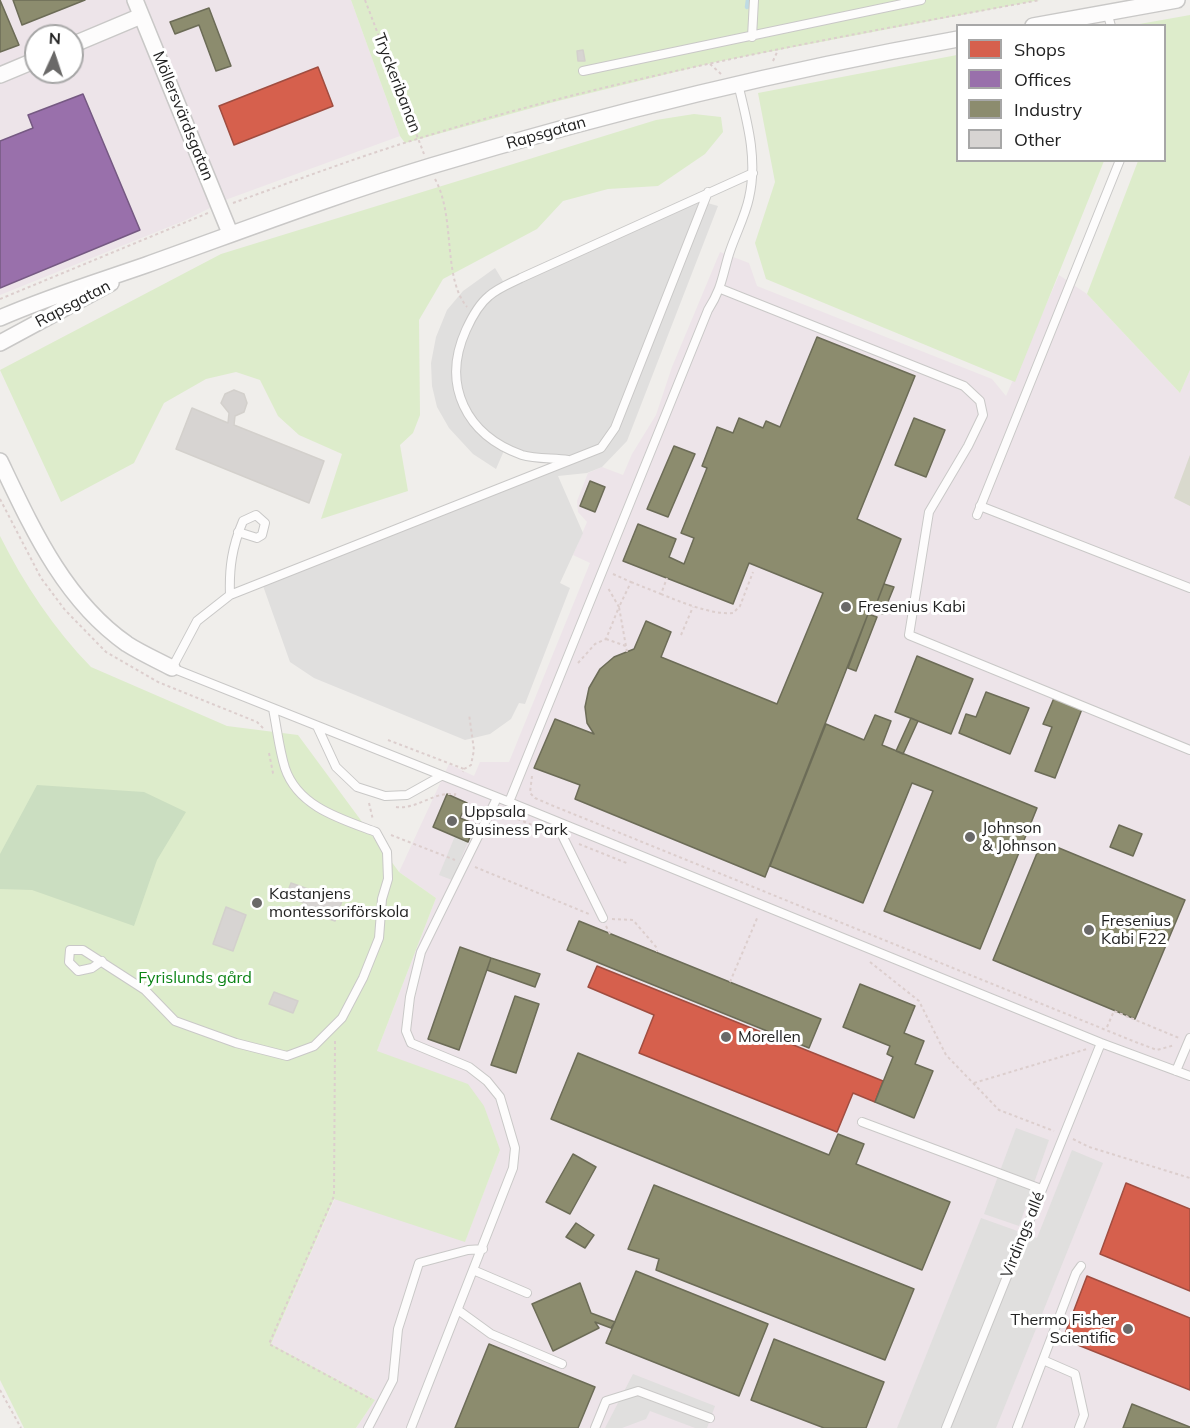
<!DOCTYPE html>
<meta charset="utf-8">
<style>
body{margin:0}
#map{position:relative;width:1190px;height:1428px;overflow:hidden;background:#f0eeeb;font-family:Mulish,sans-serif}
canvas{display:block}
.legend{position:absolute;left:956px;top:24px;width:210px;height:138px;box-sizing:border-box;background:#fff;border:2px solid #a7a7a7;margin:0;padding:8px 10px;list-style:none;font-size:18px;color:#222}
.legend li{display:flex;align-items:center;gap:12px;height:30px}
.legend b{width:30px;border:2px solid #a7a7a7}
.north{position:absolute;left:24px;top:24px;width:60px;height:60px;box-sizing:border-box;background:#fff;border:2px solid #a7a7a7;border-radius:50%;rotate:3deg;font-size:16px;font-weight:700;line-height:24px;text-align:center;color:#222}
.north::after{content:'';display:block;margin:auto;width:21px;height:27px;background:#6a6968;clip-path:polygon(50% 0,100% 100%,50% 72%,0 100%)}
</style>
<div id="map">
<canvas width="1190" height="1428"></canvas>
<ul class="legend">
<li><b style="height:16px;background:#d6604d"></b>Shops</li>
<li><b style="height:16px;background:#9970ab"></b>Offices</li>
<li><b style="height:16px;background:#8c8c6e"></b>Industry</li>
<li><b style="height:16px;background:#d7d4d2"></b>Other</li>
</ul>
<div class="north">N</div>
</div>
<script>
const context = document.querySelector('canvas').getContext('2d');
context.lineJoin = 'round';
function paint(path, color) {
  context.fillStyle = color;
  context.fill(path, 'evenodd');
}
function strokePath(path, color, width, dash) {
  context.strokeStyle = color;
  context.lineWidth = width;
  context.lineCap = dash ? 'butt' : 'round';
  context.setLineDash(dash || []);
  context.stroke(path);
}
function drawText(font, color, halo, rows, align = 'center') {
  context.font = font + ' Mulish,sans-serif';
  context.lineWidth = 6;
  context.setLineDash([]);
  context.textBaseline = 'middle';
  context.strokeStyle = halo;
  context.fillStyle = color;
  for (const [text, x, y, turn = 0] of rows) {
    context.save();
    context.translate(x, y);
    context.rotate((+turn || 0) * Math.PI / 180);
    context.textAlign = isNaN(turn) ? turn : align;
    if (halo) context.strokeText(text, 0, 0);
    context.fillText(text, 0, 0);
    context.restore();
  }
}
const industrial = new Path2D(`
 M 0,0 L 351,0 L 400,136 L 228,199 L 186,220 L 0,295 ZM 36,36 L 72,36 L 72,72 L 36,72 Z
 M 720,252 L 749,263 L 757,286 L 992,379 L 1006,396 L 1059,275 L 1087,294 L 1180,393 L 1190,370 L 1190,1428 L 356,1428 L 375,1400 L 271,1344 L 335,1198 L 465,1241 L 500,1150 L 377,1051 L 436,898 L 399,872 L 449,764 L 474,776 L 480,762 L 509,762 L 590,563 L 573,555 L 587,522 L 578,512 L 577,501 L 588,473 L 602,467 L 623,475 L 632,454 L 656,415 L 672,367 Z`);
const construction = new Path2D(`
 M 1190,455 L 1190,506 L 1174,498 Z`);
const grass = new Path2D(`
 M 351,0 L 1040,0 L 716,62 L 554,102 L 405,143 L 400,136 Z
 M 1190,15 L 1190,370 L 1180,393 L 1087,294 L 1138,161 L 1164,160 L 1164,26 L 1134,25 Z
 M 957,55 L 958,160 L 1104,161 L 1015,382 L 766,279 L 755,243 L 775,182 L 758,93 Z
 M 694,114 L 721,117 L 723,132 L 705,154 L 658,186 L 608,189 L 563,201 L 537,229 L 443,279 L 419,320 L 420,415 L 413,433 L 400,445 L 408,491 L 321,519 L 342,454 L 299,435 L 278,416 L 260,380 L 236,372 L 206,379 L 164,403 L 134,463 L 61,502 L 0,370 L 221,254 L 656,120 Z
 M 0,536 C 24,584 54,629 91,667 L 227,726 L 298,735 L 399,872 L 436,898 L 377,1051 L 468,1084 L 484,1106 L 500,1150 L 465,1242 L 334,1199 L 271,1344 L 375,1400 L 356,1428 L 24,1428 L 0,1380 Z`);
const forest = new Path2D(`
 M 37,785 L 144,792 L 186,812 L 157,860 L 134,926 L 32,890 L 0,889 L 0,854 Z`);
const parking = new Path2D(`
 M 708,192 L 704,202 L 718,206 L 627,441 L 602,467 L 587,473 L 558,476 L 583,533 L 560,583 L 570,588 L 525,704 L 519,703 L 511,719 L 490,734 L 465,740 L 314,678 L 290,662 L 262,583 L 568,460 L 523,455 L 506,446 L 496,469 L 473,454 L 449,428 L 437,407 L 432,386 L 431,363 L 436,337 L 447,310 L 463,291 L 495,268 L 506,286 Z
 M 455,836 L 468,842 L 452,880 L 439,875 Z
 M 1016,1128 L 1049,1140 L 1019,1226 L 984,1214 Z
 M 1072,1150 L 1103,1163 L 996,1428 L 897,1428 L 981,1218 L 1037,1238 Z
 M 633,1374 L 715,1406 L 707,1428 L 695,1428 L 650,1411 L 646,1419 L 622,1428 L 605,1428 Z`);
const shops = new Path2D(`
 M 318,67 L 333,106 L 234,145 L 219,106 Z
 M 597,966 L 883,1081 L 875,1102 L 853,1093 L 837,1132 L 639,1053 L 654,1015 L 588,987 Z
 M 1126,1183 L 1190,1209 L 1190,1291 L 1100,1254 Z
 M 1087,1276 L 1190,1318 L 1190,1390 L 1063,1339 Z`);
const offices = new Path2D(`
 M 83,94 L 140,230 L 0,288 L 0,141 L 33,128 L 28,115 Z`);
const industry = new Path2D(`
 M 0,0 L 19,45 L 0,52 Z
 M 13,0 L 85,0 L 22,25 Z
 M 209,8 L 231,66 L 216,71 L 199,25 L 175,34 L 170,22 Z
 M 817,337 L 915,376 L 857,519 L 901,539 L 874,610 L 870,609 L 765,877 L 575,799 L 580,785 L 534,768 L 555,719 L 594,734 L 587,723 L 585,707 L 589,688 L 600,669 L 614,657 L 634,649 L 646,621 L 671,632 L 661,657 L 777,704 L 823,593 L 749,563 L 733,604 L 623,561 L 638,524 L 676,539 L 669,557 L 684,564 L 694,538 L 681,533 L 707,468 L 702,466 L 717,427 L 733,433 L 739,418 L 763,428 L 766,421 L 780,427 Z
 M 914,418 L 945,430 L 926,477 L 895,465 Z
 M 674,446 L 695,454 L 668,517 L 647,509 Z
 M 590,481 L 605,487 L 595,512 L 580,506 Z
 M 884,584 L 894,587 L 883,614 L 874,610 Z
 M 868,614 L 877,617 L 856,671 L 848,668 Z
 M 917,656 L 973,679 L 951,734 L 895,712 Z
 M 986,692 L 1029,708 L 1010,754 L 959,733 L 966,714 L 976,717 Z
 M 1054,698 L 1082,709 L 1055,778 L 1035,771 L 1052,727 L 1043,724 Z
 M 875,715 L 891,721 L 882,745 L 1037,808 L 980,949 L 884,911 L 933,791 L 912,783 L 863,903 L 770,866 L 826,724 L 864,740 Z
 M 911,718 L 918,721 L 903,754 L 896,751 Z
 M 447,794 L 467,803 L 460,818 L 475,824 L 468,842 L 433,827 Z
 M 1119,825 L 1142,834 L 1133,856 L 1110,847 Z
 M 1042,841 L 1185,900 L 1135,1019 L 993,960 Z
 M 579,921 L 821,1019 L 809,1048 L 567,950 Z
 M 460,947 L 491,958 L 459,1050 L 428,1039 Z
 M 491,958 L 540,974 L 535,987 L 487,970 Z
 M 860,984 L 915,1006 L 904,1033 L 924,1041 L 915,1064 L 933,1071 L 914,1118 L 875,1102 L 893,1057 L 887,1054 L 890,1046 L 843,1027 Z
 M 515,996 L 539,1004 L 516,1073 L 491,1065 Z
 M 578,1053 L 829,1155 L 838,1134 L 864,1144 L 856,1164 L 950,1202 L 922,1270 L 551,1119 Z
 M 573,1154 L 596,1167 L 570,1214 L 546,1202 Z
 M 654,1185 L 914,1289 L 885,1360 L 656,1270 L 659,1259 L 628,1249 Z
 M 576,1223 L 594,1235 L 585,1248 L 566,1237 Z
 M 636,1271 L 768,1324 L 739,1396 L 606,1343 Z
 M 580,1283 L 591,1313 L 615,1322 L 611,1328 L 595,1322 L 599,1328 L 553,1351 L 532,1304 Z
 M 774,1339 L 884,1382 L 866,1428 L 824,1428 L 751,1400 Z
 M 489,1344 L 595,1387 L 578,1428 L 455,1428 Z
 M 1132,1404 L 1190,1427 L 1190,1428 L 1123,1428 Z`);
const stream = new Path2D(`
 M 747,7 L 748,0`);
const building = new Path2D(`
 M 583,50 L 585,61 L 578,61 L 577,51 Z
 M 234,390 L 244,394 L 247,403 L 244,412 L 235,416 L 234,425 L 324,461 L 309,503 L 176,449 L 192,408 L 228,423 L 229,413 L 221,403 L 225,394 Z
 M 291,883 L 342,901 L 335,921 L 305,911 L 307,904 L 286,896 Z
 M 226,907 L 246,915 L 233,951 L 213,944 Z
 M 274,992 L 298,1001 L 293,1013 L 269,1004 Z`);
const path = new Path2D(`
 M 365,0 L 424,154
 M 773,61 L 778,50
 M 710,64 L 721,74
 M 435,179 C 456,217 442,277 467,307
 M 233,203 C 294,181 355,158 417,139 C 619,76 831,38 1040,0
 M 0,299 L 208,213
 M 0,499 L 41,578 L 65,610 L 106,652 L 158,682 L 257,722 L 265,730
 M 613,574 L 631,582 L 619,607 L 627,652
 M 631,582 L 661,594 L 667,578
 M 661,594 C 681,602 711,615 733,613 L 740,606 L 753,572
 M 681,635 L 693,607
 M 606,639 L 626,646
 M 578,663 L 595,644 L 606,639 L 619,607 L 608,588
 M 388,740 L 464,769 L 463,772
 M 269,753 L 273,773 L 276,775
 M 464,769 L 471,765 L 474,750 L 469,714
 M 532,776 L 530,793 L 535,798 L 551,805 L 1138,1043 L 1157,1050 L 1175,1045
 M 369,803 L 373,820
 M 396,807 C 417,810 438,789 455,795 L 456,791
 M 501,812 L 551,833
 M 391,835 L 455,860
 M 579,844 L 629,864
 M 475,867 L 589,914
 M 612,919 L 633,920 L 657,948 L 657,952
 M 606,926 L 610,934
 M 870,962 L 919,1001 L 946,1055 L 999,1110 L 1054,1131
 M 730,982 L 758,916
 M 1107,1027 L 1114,1011 L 1179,1038
 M 335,1041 L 334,1196 L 269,1344 L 371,1399
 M 974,1083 L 1087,1049
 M 1073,1139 L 1089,1147 L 1190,1178
 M 0,1390 L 21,1428`);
const service = new Path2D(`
 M 1107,12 L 1111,26
 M 752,37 L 754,0
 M 583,71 L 921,0
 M 721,289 L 964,386 L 980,401 L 983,415 L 968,446 L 929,512 L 909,635 L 1190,750
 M 568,460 C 554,458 535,459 522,455 C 466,435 441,385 466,330 C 471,319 479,304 489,296 C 498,288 511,283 521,278 L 753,173
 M 980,506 L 1190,588
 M 977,515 L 1120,160
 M 238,532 L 257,538 L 262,535 L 265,523 L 256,515 L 243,521 C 232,547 229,568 230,595 L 197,621 L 172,668 L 509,802 L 1101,1043 L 1190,1076
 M 230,595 L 601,448 L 615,428 L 708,192
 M 317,726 L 336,767 L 357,787 L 385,796 L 407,795 L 441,776
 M 509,802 L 708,310 C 722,288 722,277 729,254 C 735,235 745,217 749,198 C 758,159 747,121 738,84
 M 561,824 L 563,837 L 603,918
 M 102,961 L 92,968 L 78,971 L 69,962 L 70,950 L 83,950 L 145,990 L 175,1021 L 236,1043 L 287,1056 L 314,1046 L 342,1018 L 363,978 L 379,938 L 382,899 L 388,879 L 387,852 L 376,832 C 341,819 298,807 285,768 C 279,749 277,728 273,709
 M 1176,1071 L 1190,1038
 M 862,1122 L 1041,1189
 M 473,1270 L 527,1293
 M 458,1310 L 491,1334 L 562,1364
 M 1043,1360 L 1075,1374 L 1084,1415 L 1079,1428
 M 368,1428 L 393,1380 L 398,1329 L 419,1263 L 468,1250 L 483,1249
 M 411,1428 L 513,1168 L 515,1148 L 500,1097 L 487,1081 L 469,1067 L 411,1043 L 406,1031 L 410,997 L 421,952 L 497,798
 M 595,1428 L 606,1401 L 638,1391 L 710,1418
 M 946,1428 L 1101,1043
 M 1017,1428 L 1076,1273 L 1081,1266`);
const minor = new Path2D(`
 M 135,0 L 230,233
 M 1033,26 L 1177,0
 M 72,45 L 141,16
 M 0,75 L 36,60
 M 0,318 C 48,297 97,282 146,265 C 241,231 335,195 431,166 C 604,114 779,71 958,39
 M 0,343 L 111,283
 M 0,461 C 32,528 64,600 127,644 C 141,653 157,660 172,668`);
const markers = [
 [846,607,6,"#6a6968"],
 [452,821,6,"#6a6968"],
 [970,837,6,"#6a6968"],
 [257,903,6,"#6a6968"],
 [1089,930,6,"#6a6968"],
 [726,1037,6,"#6a6968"],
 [1128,1329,6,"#6a6968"]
];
const streetNames = [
 ["Tryckeribanan",397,83,69],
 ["Möllersvärdsgatan",183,116,68],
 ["Rapsgatan",546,133,-16],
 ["Rapsgatan",73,304,-28],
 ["Virdings allé",1023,1235,-68]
];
const poiNames = [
 ["Fresenius Kabi",858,607],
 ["Uppsala",464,812],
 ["Business Park",464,830],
 ["Johnson",982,828],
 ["& Johnson",982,846],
 ["Kastanjens",269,894],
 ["montessoriförskola",269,912],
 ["Fresenius",1101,921],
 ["Kabi F22",1101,939],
 ["Morellen",738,1037],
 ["Thermo Fisher",1116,1320,"right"],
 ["Scientific",1116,1338,"right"]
];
const parkNames = [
 ["Fyrislunds gård",195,978]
];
paint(industrial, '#ede4e9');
paint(construction, '#d9d9cd');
paint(grass, '#ddeccb');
paint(forest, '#cbdec1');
paint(parking, '#e0dfde');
paint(shops, '#d6604d');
strokePath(shops, '#a04d40', 1.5);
paint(offices, '#9970ab');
strokePath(offices, '#755982', 1.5);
paint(industry, '#8c8c6e');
strokePath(industry, '#6c6c57', 1.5);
strokePath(stream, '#bfdbe3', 4.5);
paint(building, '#d7d4d2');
strokePath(building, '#d3d0cc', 1.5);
strokePath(service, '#c9c8c7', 10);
strokePath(minor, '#c9c8c7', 18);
strokePath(path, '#dccecd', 2, [3, 3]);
strokePath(service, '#fdfcfc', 8);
strokePath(minor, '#fdfcfc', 15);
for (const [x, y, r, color] of markers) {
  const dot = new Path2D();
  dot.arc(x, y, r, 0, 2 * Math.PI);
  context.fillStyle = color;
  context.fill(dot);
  strokePath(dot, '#fff', 2);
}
drawText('16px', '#222', '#fff', streetNames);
drawText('16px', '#222', '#fff', poiNames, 'left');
drawText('16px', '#0c8416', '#fff', parkNames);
</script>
